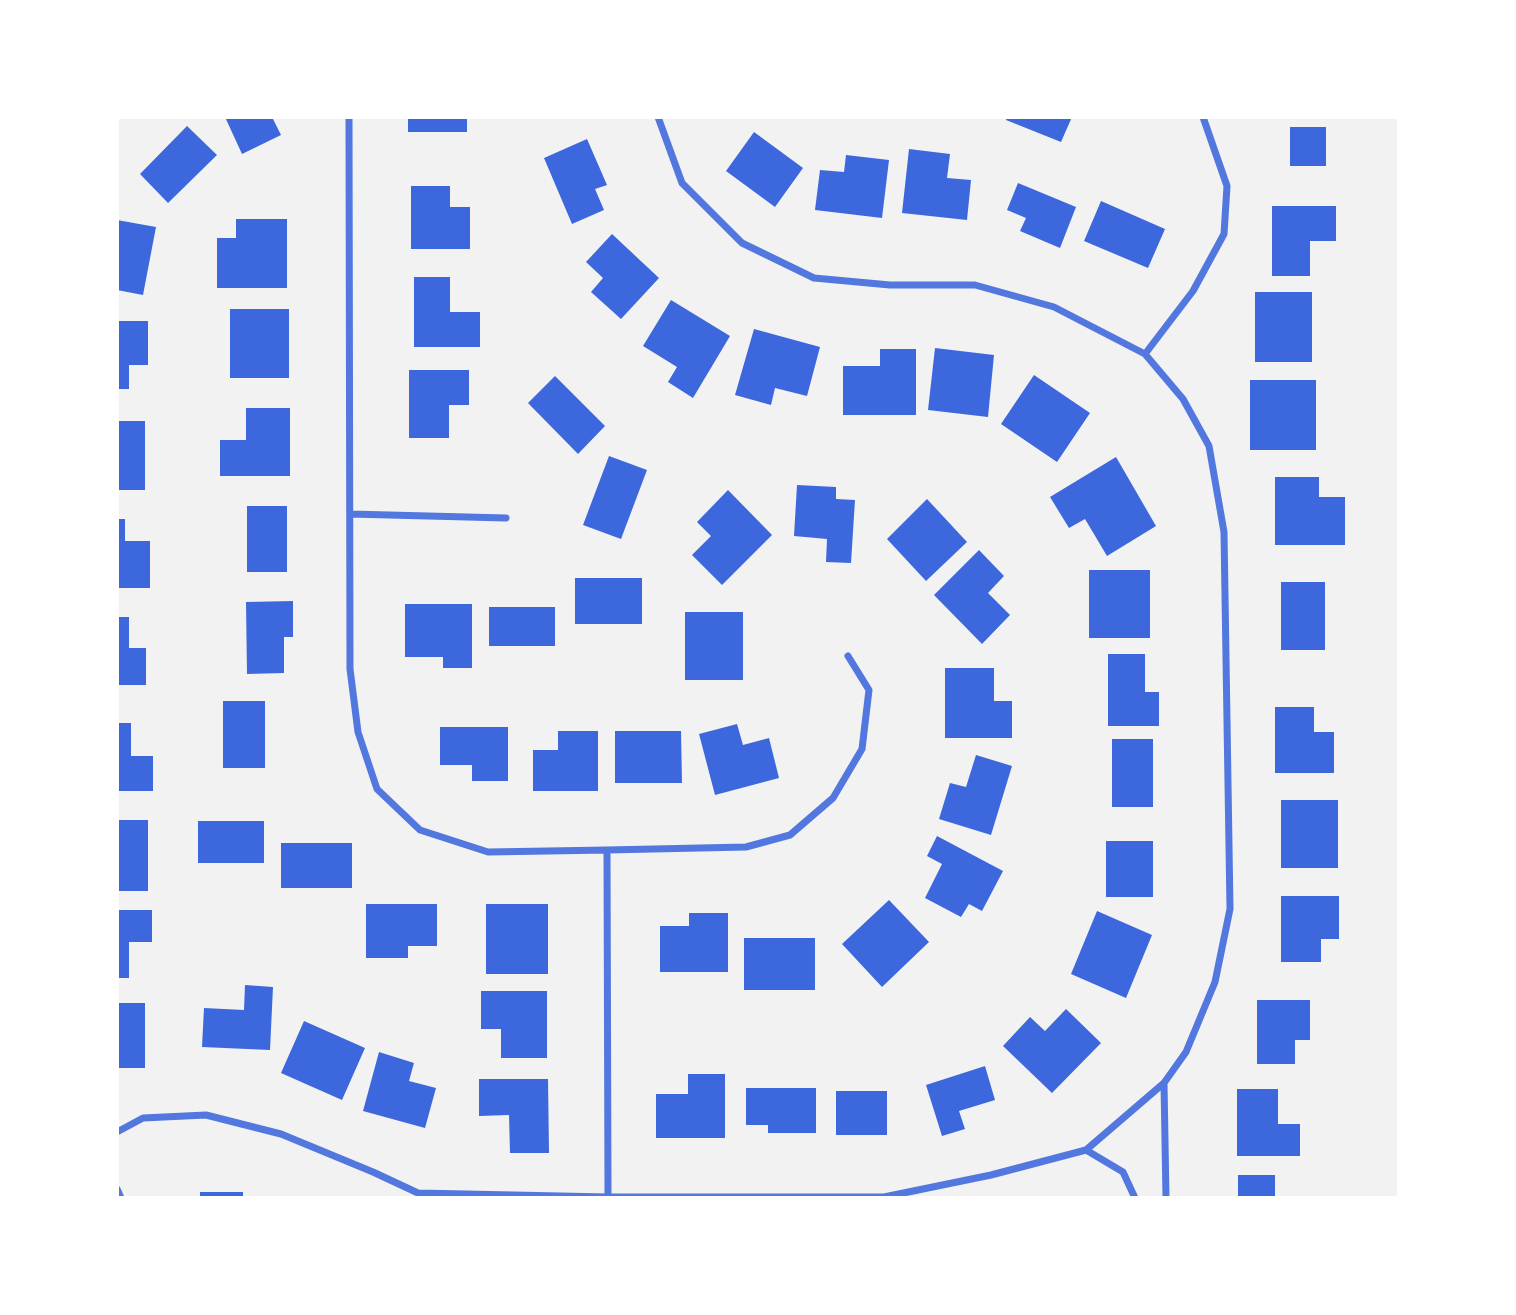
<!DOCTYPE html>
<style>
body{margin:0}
#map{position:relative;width:1516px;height:1315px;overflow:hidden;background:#f2f2f2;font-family:"Public Sans",sans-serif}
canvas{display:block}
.frame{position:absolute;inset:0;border:119px solid #fff;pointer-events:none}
</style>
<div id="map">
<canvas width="1516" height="1315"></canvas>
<div class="frame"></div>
</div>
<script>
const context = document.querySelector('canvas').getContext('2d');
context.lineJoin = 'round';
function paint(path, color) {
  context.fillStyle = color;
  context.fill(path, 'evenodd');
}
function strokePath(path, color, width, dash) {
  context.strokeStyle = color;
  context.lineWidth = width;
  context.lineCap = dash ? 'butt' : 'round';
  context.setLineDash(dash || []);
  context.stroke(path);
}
const building = new Path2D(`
 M 225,117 L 272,117 L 281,135 L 242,154 Z
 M 408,117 L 467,117 L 467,132 L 408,132 Z
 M 1007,117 L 1072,117 L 1061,142 L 1006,120 Z
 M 187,126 L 217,155 L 168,203 L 140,174 Z
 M 1290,127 L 1326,127 L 1326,166 L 1290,166 Z
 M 754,132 L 803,168 L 775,207 L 726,171 Z
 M 587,139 L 607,185 L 595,189 L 604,210 L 572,224 L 544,158 Z
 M 909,149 L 950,154 L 947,178 L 971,180 L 967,220 L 902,213 Z
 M 846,155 L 889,160 L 882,218 L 815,210 L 820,170 L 844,172 Z
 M 1018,183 L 1076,207 L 1060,248 L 1020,231 L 1026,218 L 1007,210 Z
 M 411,186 L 450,186 L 450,207 L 470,207 L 470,249 L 411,249 Z
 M 1101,201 L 1165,229 L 1148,268 L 1084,241 Z
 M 1272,206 L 1336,206 L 1336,241 L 1310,241 L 1310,276 L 1272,276 Z
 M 236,219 L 287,219 L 287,288 L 217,288 L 217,238 L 236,238 Z
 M 117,220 L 156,227 L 143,295 L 117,290 Z
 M 612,234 L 659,278 L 621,319 L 591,292 L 603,278 L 586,262 Z
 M 414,277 L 450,277 L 450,312 L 480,312 L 480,347 L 414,347 Z
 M 1255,292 L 1312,292 L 1312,362 L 1255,362 Z
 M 671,300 L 730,336 L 693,398 L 668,382 L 677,367 L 643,346 Z
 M 230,309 L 289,309 L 289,378 L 230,378 Z
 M 117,321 L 148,321 L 148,365 L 129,365 L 129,389 L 117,389 Z
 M 754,329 L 820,347 L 807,396 L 775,388 L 771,405 L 735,395 Z
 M 935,348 L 994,355 L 988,417 L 928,410 Z
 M 880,349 L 916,349 L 916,415 L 843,415 L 843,366 L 880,366 Z
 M 409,370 L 469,370 L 469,405 L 449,405 L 449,438 L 409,438 Z
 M 1034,375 L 1090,413 L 1057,462 L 1001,424 Z
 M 555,376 L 605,426 L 578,454 L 528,403 Z
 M 1250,380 L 1316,380 L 1316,450 L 1250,450 Z
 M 246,408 L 290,408 L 290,476 L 220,476 L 220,440 L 246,440 Z
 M 117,421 L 145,421 L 145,490 L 117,490 Z
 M 609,456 L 647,470 L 621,539 L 583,525 Z
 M 1116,457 L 1156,526 L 1107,556 L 1085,519 L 1069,528 L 1050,497 Z
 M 1275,477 L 1319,477 L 1319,497 L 1345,497 L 1345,545 L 1275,545 Z
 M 797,485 L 836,487 L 836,499 L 855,500 L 851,563 L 826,562 L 827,539 L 794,536 Z
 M 728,490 L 772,535 L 722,585 L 692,555 L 711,536 L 697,522 Z
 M 927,499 L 967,542 L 926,581 L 887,539 Z
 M 247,506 L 287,506 L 287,572 L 247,572 Z
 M 117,519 L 125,519 L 125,541 L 150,541 L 150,588 L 117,588 Z
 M 979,550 L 1004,576 L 988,593 L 1010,615 L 982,644 L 934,595 Z
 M 1089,570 L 1150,570 L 1150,638 L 1089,638 Z
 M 575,578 L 642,578 L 642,624 L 575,624 Z
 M 1281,582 L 1325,582 L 1325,650 L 1281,650 Z
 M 293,601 L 293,637 L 284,637 L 284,673 L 247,674 L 246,602 Z
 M 405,604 L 472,604 L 472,668 L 443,668 L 443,657 L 405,657 Z
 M 489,607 L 555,607 L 555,646 L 489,646 Z
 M 685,612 L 743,612 L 743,680 L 685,680 Z
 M 117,617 L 129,617 L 129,648 L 146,648 L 146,685 L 117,685 Z
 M 1108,654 L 1145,654 L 1145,692 L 1159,692 L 1159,726 L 1108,726 Z
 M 945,668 L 994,668 L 994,701 L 1012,701 L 1012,738 L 945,738 Z
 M 223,701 L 265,701 L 265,768 L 223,768 Z
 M 1275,707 L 1314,707 L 1314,732 L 1334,732 L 1334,773 L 1275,773 Z
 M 117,723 L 131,723 L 131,756 L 153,756 L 153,791 L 117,791 Z
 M 737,724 L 743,745 L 769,738 L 779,778 L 715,795 L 699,734 Z
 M 440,727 L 508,727 L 508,781 L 472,781 L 472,765 L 440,765 Z
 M 558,731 L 598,731 L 598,791 L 533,791 L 533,750 L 558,750 Z
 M 615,731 L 681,731 L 682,783 L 615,783 Z
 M 1112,739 L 1153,739 L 1153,807 L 1112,807 Z
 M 976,755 L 1012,766 L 991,835 L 939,819 L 950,783 L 966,787 Z
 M 1281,800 L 1338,800 L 1338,868 L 1281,868 Z
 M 117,820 L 148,820 L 148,891 L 117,891 Z
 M 198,821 L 264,821 L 264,863 L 198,863 Z
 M 937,836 L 1003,871 L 982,911 L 969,904 L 961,917 L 925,898 L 942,864 L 927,856 Z
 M 1106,841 L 1153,841 L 1153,897 L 1106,897 Z
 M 281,843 L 352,843 L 352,888 L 281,888 Z
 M 1281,896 L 1339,896 L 1339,939 L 1321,939 L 1321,962 L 1281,962 Z
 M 889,900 L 929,942 L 882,987 L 842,944 Z
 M 366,904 L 437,904 L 437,946 L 408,946 L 408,958 L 366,958 Z
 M 486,904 L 548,904 L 548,974 L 486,974 Z
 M 117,910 L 152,910 L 152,942 L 129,942 L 129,978 L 117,978 Z
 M 1097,911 L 1152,935 L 1126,998 L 1071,974 Z
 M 689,913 L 728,913 L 728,972 L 660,972 L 660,926 L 689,926 Z
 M 744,938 L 815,938 L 815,990 L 744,990 Z
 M 245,985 L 273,987 L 270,1050 L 202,1047 L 204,1008 L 244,1010 Z
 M 481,991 L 547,991 L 547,1058 L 501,1058 L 501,1029 L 481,1029 Z
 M 1257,1000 L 1310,1000 L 1310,1040 L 1295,1040 L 1295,1064 L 1257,1064 Z
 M 117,1003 L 145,1003 L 145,1068 L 117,1068 Z
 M 1066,1009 L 1101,1043 L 1052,1093 L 1003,1046 L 1030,1017 L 1045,1031 Z
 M 304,1021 L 365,1048 L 342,1100 L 281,1073 Z
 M 379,1052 L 414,1063 L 409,1081 L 436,1088 L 425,1128 L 363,1111 Z
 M 985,1066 L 995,1100 L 959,1111 L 965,1129 L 942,1136 L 926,1085 Z
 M 688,1074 L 725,1074 L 725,1138 L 656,1138 L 656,1094 L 688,1094 Z
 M 479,1079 L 548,1079 L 549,1153 L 510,1153 L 509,1115 L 479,1116 Z
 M 746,1088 L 816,1088 L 816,1133 L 768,1133 L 768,1125 L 746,1125 Z
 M 1237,1089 L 1278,1089 L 1278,1124 L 1300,1124 L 1300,1156 L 1237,1156 Z
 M 836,1091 L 887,1091 L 887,1135 L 836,1135 Z
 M 1238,1175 L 1275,1175 L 1275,1198 L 1238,1198 Z
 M 200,1192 L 243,1192 L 243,1198 L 200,1198 Z`);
const minor = new Path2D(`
 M 349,117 L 350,669 L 358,732 L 377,789 L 420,830 L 488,852 L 607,850 L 746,847 L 790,835 L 833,798 L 862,749 L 869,690 L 848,656
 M 1145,354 L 1193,291 L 1224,234 L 1227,186 L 1203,117
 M 350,514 L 506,518
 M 607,850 L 608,1197
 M 1164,1083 L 1166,1198
 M 117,1132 L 143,1118 L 206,1115 L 281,1134 L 373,1172 L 418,1193 L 608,1197 L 884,1197 L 991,1175 L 1086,1150 L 1164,1083 L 1186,1052 L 1215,982 L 1230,909 L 1224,532 L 1209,446 L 1183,399 L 1145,354 L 1054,307 L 975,285 L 890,285 L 814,278 L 742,243 L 682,183 L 658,117
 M 1086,1150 L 1123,1172 L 1135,1198
 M 117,1189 L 121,1198`);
paint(building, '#3d67dc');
strokePath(minor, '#5277de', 7);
</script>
